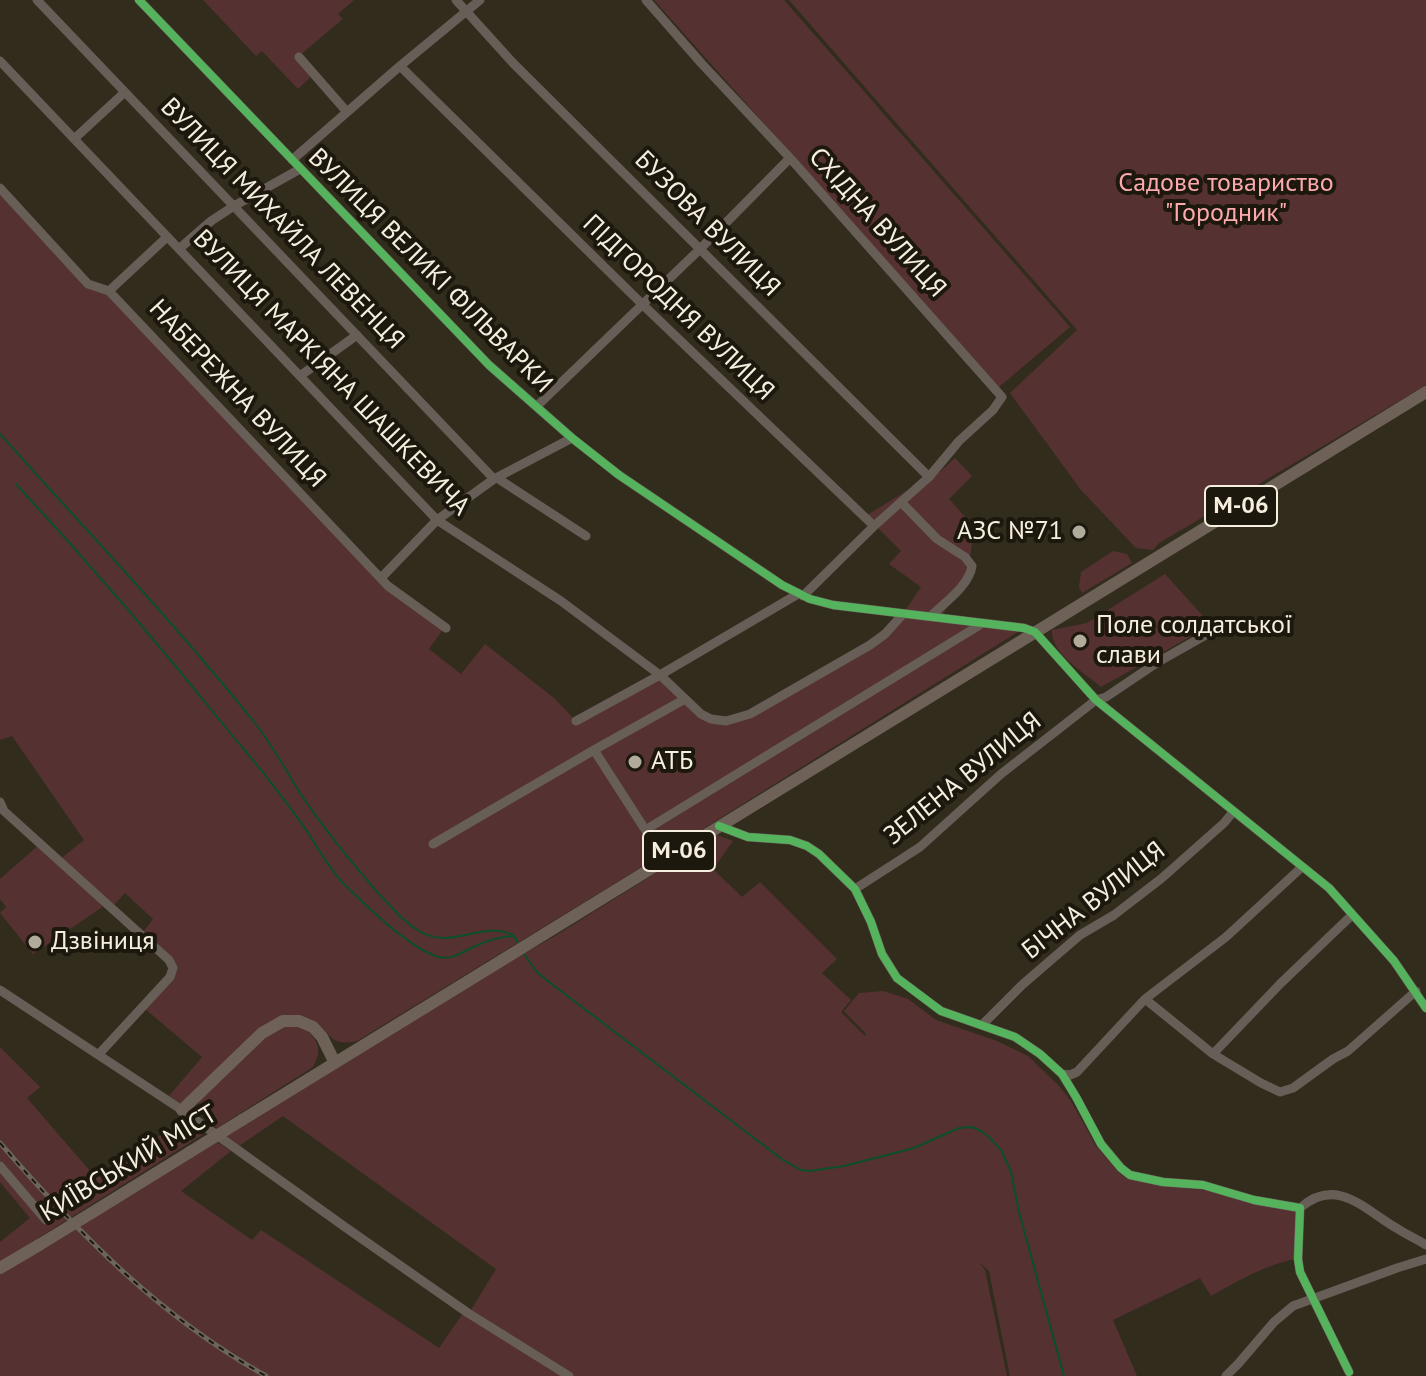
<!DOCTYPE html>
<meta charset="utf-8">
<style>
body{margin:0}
canvas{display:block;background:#322c1d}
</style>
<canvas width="1426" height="1376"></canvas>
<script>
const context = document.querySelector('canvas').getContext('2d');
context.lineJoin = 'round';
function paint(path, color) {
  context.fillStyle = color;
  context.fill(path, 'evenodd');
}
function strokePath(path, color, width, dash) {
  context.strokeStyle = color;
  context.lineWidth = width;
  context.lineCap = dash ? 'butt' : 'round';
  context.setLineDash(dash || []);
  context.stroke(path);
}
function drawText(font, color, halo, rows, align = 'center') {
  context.font = font + ' "PT Sans",sans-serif';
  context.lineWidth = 8;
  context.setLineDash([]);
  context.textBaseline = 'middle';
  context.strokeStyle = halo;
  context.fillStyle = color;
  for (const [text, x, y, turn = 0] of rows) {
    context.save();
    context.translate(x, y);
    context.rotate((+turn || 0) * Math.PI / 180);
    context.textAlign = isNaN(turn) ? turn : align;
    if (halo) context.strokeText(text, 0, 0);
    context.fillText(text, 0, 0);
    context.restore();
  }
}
const green = new Path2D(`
 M 203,0 L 354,0 L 338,14 L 343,19 L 300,55 L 315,73 L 298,89 L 262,51 L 256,56 Z
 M 654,0 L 784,0 L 1070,327 L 999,387 Z
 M 789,0 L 1426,0 L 1426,385 L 1159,543 L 1153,550 L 1136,548 L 1081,490 L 1010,393 L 1077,330 Z
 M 0,192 L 85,287 L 107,293 L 378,581 L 444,628 L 429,649 L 461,674 L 485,644 L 554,698 L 576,721 L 660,675 L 701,714 L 737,719 L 870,645 L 903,614 L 921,587 L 889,564 L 901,551 L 878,528 L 864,517 L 929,477 L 932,479 L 955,458 L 972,476 L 949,499 L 974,527 L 970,559 L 965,580 L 941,617 L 1024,628 L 658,857 L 357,1041 C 330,1047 331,1033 313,1021 C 307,1017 300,1017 294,1016 L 180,1103 L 169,1096 L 202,1057 L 144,1008 L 173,968 L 141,935 L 153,919 L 125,893 L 111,908 L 105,903 L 101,908 L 33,954 L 0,913 L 6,907 L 0,899 L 0,879 L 40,844 L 59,860 L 84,840 L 12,736 L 0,740 Z
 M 1113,551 L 1127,554 L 1132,563 L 1082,593 L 1079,587 L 1081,572 Z
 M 1165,574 L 1211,625 L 1101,687 C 1085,673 1050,653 1052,630 L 1087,623 Z
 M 717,835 L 733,841 L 713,869 L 742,897 L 760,882 L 837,959 L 822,973 L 851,1000 L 841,1012 L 865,1036 L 866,1034 L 844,1011 L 859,993 L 883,991 L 908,999 L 936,1020 L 997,1041 L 1028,1056 L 1060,1087 L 1071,1101 L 1096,1146 L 1118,1172 L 1128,1179 L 1164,1186 L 1203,1190 L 1297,1210 L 1295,1259 C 1264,1265 1238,1281 1211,1296 L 1200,1278 L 1113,1320 L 1137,1376 L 1010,1376 L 989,1271 L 979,1262 L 985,1270 L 1007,1376 L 0,1376 L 0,1273 L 217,1142 L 231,1151 L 181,1191 L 252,1240 L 261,1230 L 439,1348 L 463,1313 L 471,1310 L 496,1269 L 283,1116 L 239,1146 L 225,1136 L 480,978 L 555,936 Z
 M 284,1025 L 305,1027 C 318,1042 323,1049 313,1067 L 217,1128 C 206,1120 198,1116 199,1101 L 265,1035 Z
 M 0,1047 L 40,1087 L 27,1098 L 96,1178 L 183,1120 L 202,1135 L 0,1262 L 0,1242 L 30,1218 L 0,1182 Z`);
const stream = new Path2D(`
 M 0,434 C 85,529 174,622 254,722 C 272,744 285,769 300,793 C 324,829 351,862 379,894 C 392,907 403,922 419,931 C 452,951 481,920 513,935
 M 16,484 C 89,563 159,644 226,728 C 239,744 253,759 265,775 C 281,796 298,817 312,839 C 321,854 331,870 343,883 C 364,904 411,950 439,957 C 453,960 462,952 473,947 C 486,941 500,936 514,936 L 519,945
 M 524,954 L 536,971 L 549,982 L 783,1160 L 801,1170 L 810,1171 L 844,1166 L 914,1148 L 959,1128 L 972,1127 L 981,1131 L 989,1137 L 1001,1150 L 1011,1172 L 1019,1212 L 1064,1376`);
const minor = new Path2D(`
 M 37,0 L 494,479
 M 139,0 L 489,365 L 572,438 L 619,475 L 782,585 L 810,599 L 833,605 L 1024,628 L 1035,632 L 1096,700 L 1329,888 L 1394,961 L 1426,1008
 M 456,0 L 513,63 L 929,477
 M 646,0 L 702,64 L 790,158 L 1002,397 L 993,410 L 959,441 L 929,477 L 874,526 L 803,596
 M 299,57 L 347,112
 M 0,61 L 437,520 L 561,601 L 660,675 L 701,714 L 711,719 L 726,721 L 750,714 L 870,645 L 885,634 L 903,614
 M 400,66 L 643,305 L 874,526
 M 74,139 L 125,92
 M 292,160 L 400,66 L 480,0
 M 0,188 L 88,284 L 109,291 L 388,586 L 446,628
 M 179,249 L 211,221 L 234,206 L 300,169
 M 109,291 L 167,237
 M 300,376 L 357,335
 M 537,406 L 700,249 L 790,158
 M 497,478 L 586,536
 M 901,502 L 937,539 L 965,557 L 972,566 C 969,586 945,602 931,616
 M 381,578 L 437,520 L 494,479 L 572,438
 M 576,721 L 660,675 L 798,594
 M 594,750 L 685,699
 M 0,802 L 4,811 L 169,960 L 173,968 L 170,977 L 99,1054
 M 719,826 L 748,837 L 790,840 L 807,846 L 819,854 L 855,889 L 871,922 L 882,954 L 897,978 L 941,1011 L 1015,1037 L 1040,1054 L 1062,1074 L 1076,1097 L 1101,1144 L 1121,1168 L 1130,1175 L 1163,1182 L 1203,1185 L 1254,1200 L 1300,1208 L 1298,1259 L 1300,1272 L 1349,1372
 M 647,829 L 983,623
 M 433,844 L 594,750 L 666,862
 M 855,889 L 920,847 L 1001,774 L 1096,700 L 1106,697 L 1158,662 L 1225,624
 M 0,990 L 182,1110 L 345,1227 L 468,1313 L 569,1376
 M 1145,999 L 1213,1054 L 1261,1083 L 1280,1092 L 1293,1088 L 1333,1059 L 1348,1051 L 1416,991
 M 982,1025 L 1022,985 L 1080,935 L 1114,915 L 1162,878 L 1224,823 L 1233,812
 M 1213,1054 L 1280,984 L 1352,915
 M 1062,1074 L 1070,1075 L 1077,1072 L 1145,999 L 1226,937 L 1302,867
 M 0,1166 L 46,1220
 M 1300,1208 C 1337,1175 1366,1211 1398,1229 C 1407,1235 1417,1239 1426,1245
 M 1226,1376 L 1238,1364 L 1274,1322 L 1293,1306 L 1397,1268 L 1426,1259`);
const highway = new Path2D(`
 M 182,1110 L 262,1033 L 283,1021 L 299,1021 L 313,1027 L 322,1037 L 335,1063
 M 242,1120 L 1426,392
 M 98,1209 L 190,1152
 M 0,1268 L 39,1245`);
const rail = new Path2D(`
 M 0,1143 C 79,1234 159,1316 266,1376`);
const highwayBridge = new Path2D(`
 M 190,1152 L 242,1120
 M 39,1245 L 98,1209`);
const cycleway = new Path2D(`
 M 139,0 L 489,365 L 572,438 L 619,475 L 782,585 L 810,599 L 833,605 L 1024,628 L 1035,632 L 1096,700 L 1329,888 L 1394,961 L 1426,1008
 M 719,826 L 748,837 L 790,840 L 807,846 L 819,854 L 855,889 L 871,922 L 882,954 L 897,978 L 941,1011 L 1015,1037 L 1040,1054 L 1062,1074 L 1076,1097 L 1101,1144 L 1121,1168 L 1130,1175 L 1163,1182 L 1203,1185 L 1254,1200 L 1300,1208 L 1298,1259 L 1300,1272 L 1349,1372`);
const markers = [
 [1079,532,8,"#b1ab9b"],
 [1080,641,8,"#b1ab9b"],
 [635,762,8,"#b1ab9b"],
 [35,942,8,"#b1ab9b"]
];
const shields = [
 [1241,506,72],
 [679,851,72]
];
const shieldNames = [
 ["М-06",1241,506],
 ["М-06",679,851]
];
const parkNames = [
 ["Садове товариство",1226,184],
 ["\"Городник\"",1226,214]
];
const streetNames = [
 ["СХІДНА ВУЛИЦЯ",877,223,48],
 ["ВУЛИЦЯ МИХАЙЛА ЛЕВЕНЦЯ",282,224,46],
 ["БУЗОВА ВУЛИЦЯ",707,224,45],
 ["ВУЛИЦЯ ВЕЛИКІ ФІЛЬВАРКИ",430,271,45],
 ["ПІДГОРОДНЯ ВУЛИЦЯ",678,308,44],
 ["ВУЛИЦЯ МАРКІЯНА ШАШКЕВИЧА",331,373,46],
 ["НАБЕРЕЖНА ВУЛИЦЯ",237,394,47],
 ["ЗЕЛЕНА ВУЛИЦЯ",963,779,-39],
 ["БІЧНА ВУЛИЦЯ",1094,901,-38],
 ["КИЇВСЬКИЙ МІСТ",129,1164,-31]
];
const poiNames = [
 ["АЗС №71",1063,532,"right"],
 ["Поле солдатської",1096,626],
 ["слави",1096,656],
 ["АТБ",651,762],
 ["Дзвіниця",51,942]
];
paint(green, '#553131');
strokePath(stream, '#0b4f2b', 2);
strokePath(minor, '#675e58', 9);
strokePath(highway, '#6e6258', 12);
strokePath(rail, '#6b655c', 5);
strokePath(rail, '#1d180d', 2, [6]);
strokePath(highwayBridge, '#6e6258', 12);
strokePath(cycleway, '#56b35d', 8);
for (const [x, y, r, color] of markers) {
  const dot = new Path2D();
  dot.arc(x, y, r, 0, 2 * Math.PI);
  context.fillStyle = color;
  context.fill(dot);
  strokePath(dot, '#1d180d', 3);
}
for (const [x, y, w] of shields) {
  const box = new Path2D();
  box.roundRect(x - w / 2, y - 20, w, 40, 6);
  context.fillStyle = '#1d180d';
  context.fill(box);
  strokePath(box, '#f6efdf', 2);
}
drawText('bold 24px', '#f6efdf', null, shieldNames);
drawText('26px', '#fca9ad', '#1d180d', parkNames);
drawText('26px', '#f6efdf', '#1d180d', streetNames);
drawText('26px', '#f6efdf', '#1d180d', poiNames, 'left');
</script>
